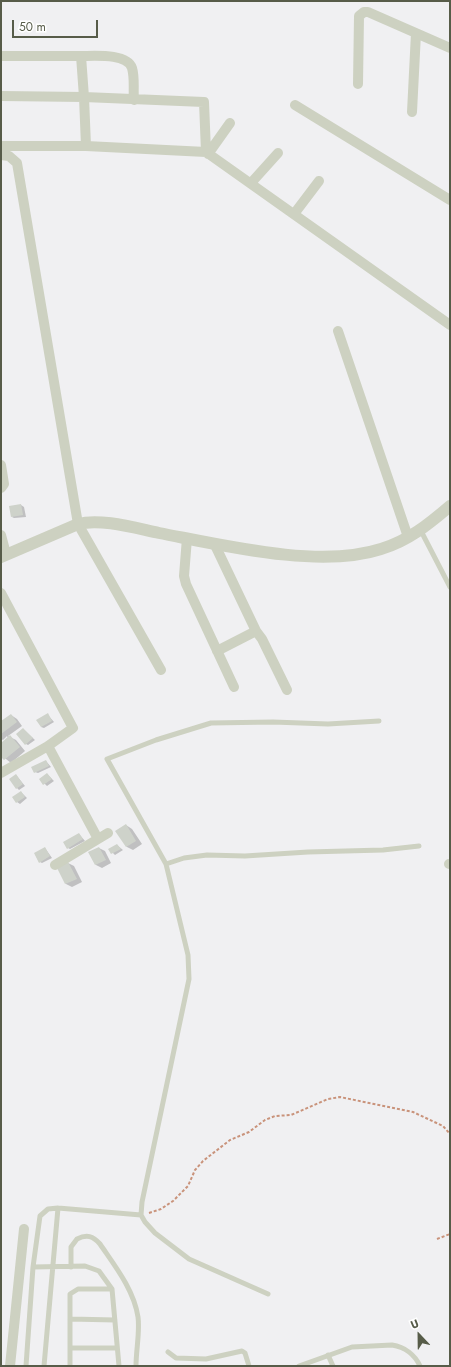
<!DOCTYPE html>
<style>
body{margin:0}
#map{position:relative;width:451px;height:1367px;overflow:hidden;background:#f0f0f2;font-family:Jost,sans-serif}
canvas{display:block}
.frame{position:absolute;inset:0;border:2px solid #575c49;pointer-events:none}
.north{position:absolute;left:399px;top:1315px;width:40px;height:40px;-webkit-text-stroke:3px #fff;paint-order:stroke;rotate:338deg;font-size:11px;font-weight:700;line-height:16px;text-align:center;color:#575c49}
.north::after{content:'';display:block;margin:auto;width:14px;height:18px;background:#575c49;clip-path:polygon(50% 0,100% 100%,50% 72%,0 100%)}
.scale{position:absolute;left:12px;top:20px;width:86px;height:18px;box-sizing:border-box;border:2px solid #575c49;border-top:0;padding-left:5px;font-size:12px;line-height:14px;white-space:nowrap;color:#575c49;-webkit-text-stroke:3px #fff;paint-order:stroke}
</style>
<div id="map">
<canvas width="451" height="1367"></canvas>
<div class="frame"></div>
<div class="north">U</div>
<div class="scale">50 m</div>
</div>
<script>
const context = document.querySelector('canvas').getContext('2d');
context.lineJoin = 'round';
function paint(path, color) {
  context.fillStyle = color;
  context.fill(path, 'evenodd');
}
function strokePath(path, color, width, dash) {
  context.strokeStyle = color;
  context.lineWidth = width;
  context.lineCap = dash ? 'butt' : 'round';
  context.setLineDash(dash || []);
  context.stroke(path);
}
const shadow = new Path2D(`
 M 21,505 L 24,507 L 26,517 L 14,518 L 12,517 Z
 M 11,715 L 17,719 L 22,726 L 8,736 L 16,740 L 25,751 L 11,763 L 1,755 L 1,744 L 8,738 L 7,736 L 3,740 L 1,739 L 1,722 Z
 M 48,715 L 54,722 L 44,728 L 41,727 Z
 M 23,729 L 35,740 L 28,745 L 26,744 Z
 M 46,761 L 51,767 L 38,773 L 35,772 Z
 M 47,774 L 54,781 L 47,786 L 40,779 Z
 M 16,775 L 25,786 L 19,790 L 17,788 Z
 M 21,792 L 27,798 L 20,804 L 17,802 Z
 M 126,825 L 132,829 L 142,844 L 133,850 L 127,847 L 117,831 Z
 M 79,834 L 85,841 L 70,849 L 68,848 Z
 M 117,845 L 123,850 L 115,855 L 110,850 Z
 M 45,848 L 52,858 L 42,863 L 40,862 Z
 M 99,848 L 105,851 L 111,863 L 102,868 L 96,865 L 90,853 Z
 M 68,863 L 74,866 L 82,882 L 72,887 L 66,884 L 58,868 Z`);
const building = new Path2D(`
 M 21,504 L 23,515 L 11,517 L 9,506 Z
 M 48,713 L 52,721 L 41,727 L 36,720 Z
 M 11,714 L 17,722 L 1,734 L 1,721 Z
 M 23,728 L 33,738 L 25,745 L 16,734 Z
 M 10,735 L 20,747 L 4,760 L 1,757 L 1,743 Z
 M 46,760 L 49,766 L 34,773 L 31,767 Z
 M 47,773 L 52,779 L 43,785 L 39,779 Z
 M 16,774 L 23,784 L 16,789 L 9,779 Z
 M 21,791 L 25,797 L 16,803 L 12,797 Z
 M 126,824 L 136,841 L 126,847 L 115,831 Z
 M 79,833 L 83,839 L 67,849 L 63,842 Z
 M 117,844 L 121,849 L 111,854 L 108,849 Z
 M 45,847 L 50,856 L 39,863 L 34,853 Z
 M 99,847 L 106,860 L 95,865 L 88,852 Z
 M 68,862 L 77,879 L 65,884 L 57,868 Z`);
const path = new Path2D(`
 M 149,1213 L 161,1209 L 173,1201 L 188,1186 L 195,1170 L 203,1161 L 230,1140 L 249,1132 L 265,1120 L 275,1116 L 291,1115 L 328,1099 L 340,1097 L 413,1112 L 443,1126 L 450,1134
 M 437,1239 L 450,1234`);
const service = new Path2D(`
 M 421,531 L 450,587
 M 166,864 L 184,858 L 207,855 L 245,856 L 308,852 L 383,850 L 419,846
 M 33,1267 L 85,1266 L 99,1271 L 112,1289 L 119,1366
 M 71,1267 L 71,1247 L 77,1239 C 87,1234 93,1236 100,1244 C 115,1266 134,1290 138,1317 C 140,1332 136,1350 136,1366
 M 268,1294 L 189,1259 L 155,1233 L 145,1222 L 141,1215 L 142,1202 L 189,979 L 188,955 L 166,864 L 107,759 L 156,740 L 211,723 L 273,722 L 328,724 L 379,721
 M 70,1319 L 115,1320
 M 70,1348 L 117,1348
 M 168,1352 L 176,1358 L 206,1359 L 242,1351 L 245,1353 L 249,1366
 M 328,1355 L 333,1366
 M 26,1366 L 33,1267 L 40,1216 L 48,1209 L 58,1208 L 141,1215
 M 44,1366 L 58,1208
 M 70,1366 L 70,1294 L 78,1289 L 112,1289
 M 299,1366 L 352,1347 L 392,1345 C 405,1347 415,1355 420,1366`);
const minor = new Path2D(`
 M 1,56 L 81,56 L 84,97 L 1,96
 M 81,56 C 94,56 127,53 132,68 C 135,78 133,90 134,100
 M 358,84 L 359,16 L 364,12 L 368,12 L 450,48
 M 295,105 L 450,200
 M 412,112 L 416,33
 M 1,146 L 86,146 L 206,152 L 450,325
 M 86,146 L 84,97 L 204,102 L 206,152
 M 208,154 L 230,123
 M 1,155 L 9,156 L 17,163 L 78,524 L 161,670
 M 251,183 L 278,153
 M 294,214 L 319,181
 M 338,331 L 408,537
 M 1,465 L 4,484 L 1,488
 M 1,535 L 6,554
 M 187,538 L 184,576 L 186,584 L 234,687
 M 214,543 L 256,631
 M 1,593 L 73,728 L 48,746 L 1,773
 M 217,651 L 256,631 L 262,639 L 287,690
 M 48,746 L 98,839 L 55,865
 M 98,839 L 108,833
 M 449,864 L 450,864
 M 10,1366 L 24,1229`);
const tertiary = new Path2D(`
 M 1,557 L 78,524 C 101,518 135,528 159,533 C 222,545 320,569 381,549 C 408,541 429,524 450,506`);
paint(shadow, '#0003');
paint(building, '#ced2ca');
strokePath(path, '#c9937b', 2, [3, 2]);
strokePath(service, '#cdd1c1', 5);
strokePath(minor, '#cdd1c1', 10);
strokePath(tertiary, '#cdd1c1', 12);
</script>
